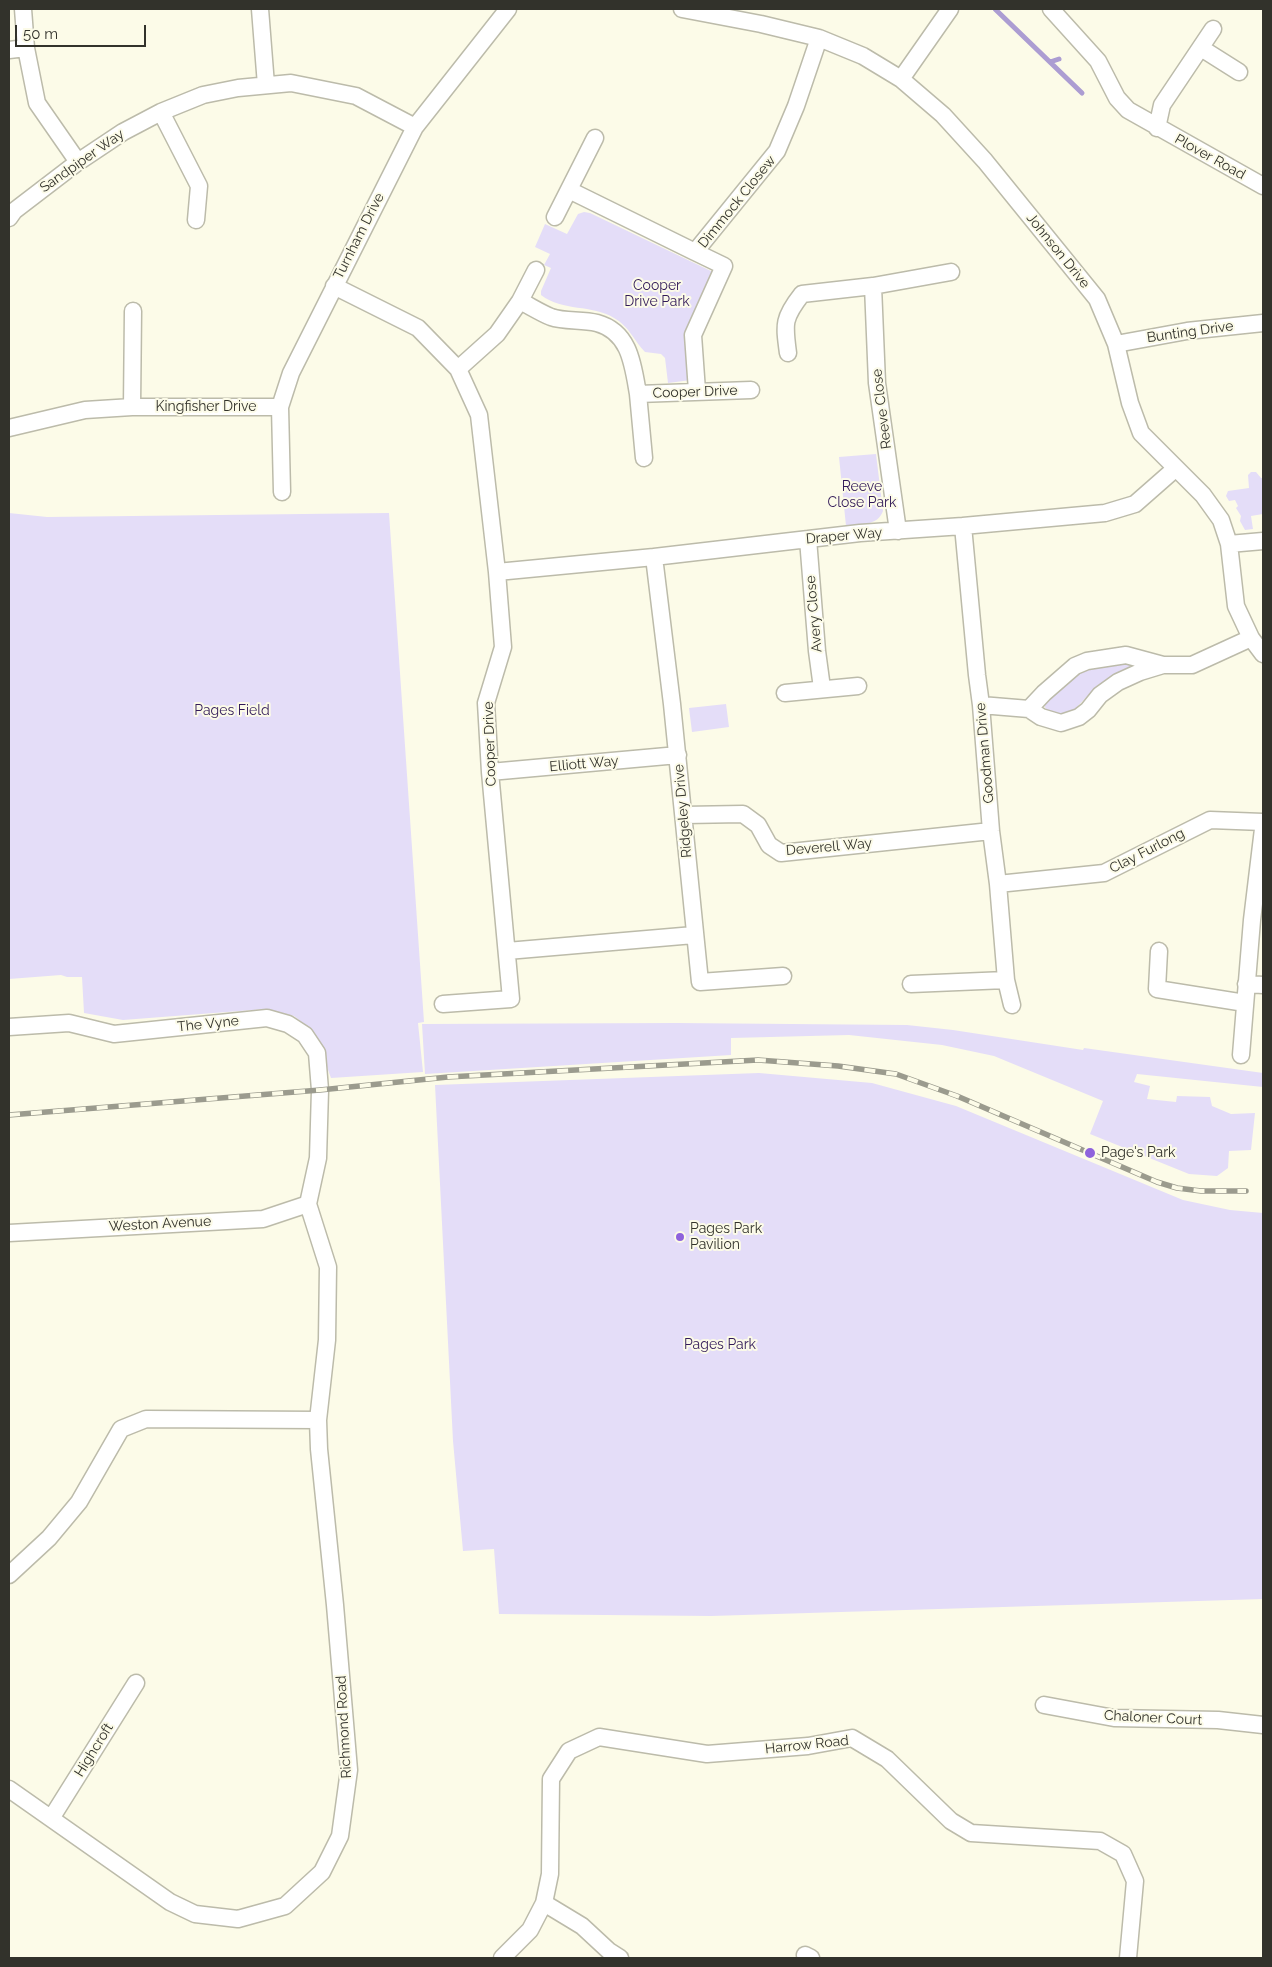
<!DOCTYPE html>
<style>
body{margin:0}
#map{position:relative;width:1272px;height:1967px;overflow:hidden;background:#fcfbe8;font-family:Raleway,sans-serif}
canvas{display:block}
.frame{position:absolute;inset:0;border:10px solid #32322b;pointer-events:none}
.scale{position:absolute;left:15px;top:25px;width:131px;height:22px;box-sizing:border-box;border:2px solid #32322b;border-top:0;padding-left:6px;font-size:15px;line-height:18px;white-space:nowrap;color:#32322b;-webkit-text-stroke:4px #fcfbe8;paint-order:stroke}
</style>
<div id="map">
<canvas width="1272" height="1967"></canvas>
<div class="frame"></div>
<div class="scale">50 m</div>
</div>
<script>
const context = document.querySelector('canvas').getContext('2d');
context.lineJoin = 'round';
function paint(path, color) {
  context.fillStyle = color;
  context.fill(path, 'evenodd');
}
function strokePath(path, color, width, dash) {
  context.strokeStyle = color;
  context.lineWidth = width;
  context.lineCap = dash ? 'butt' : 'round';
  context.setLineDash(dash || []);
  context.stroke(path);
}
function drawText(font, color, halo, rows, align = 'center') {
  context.font = font + ' Raleway,sans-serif';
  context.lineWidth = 4;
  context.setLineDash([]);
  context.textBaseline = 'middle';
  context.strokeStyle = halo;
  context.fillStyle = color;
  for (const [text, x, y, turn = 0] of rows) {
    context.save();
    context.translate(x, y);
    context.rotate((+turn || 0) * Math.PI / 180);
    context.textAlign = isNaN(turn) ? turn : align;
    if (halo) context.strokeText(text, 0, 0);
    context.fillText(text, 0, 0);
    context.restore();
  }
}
const green = new Path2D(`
 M 584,212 L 590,213 L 713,272 L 691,380 L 668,383 L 665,358 L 661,354 L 645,352 C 634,341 629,326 614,318 C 592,304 563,312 541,295 L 541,291 L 551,268 L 544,265 L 550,254 L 535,247 L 545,224 L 567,234 L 578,214 Z
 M 876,454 L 883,511 C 878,526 860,524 846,526 L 839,457 Z
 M 1251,472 L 1256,472 L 1261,478 L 1263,478 L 1263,514 L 1251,516 L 1253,529 L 1245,530 L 1240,521 L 1241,516 L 1236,508 L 1238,506 L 1235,500 L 1229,501 L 1226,496 L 1228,491 L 1249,488 L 1248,475 Z
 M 9,513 L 47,517 L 389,513 L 424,1022 L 418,1023 L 423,1072 L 331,1078 L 314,1032 L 294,1016 L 266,1009 L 123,1020 L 84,1013 L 82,977 L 67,977 L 61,975 L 9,979 Z
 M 1107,664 L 1135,664 L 1098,685 L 1071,713 L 1048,713 L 1043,703 L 1082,671 Z
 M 726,704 L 729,727 L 692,732 L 689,708 Z
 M 676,1023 L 907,1025 L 953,1030 L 1083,1050 L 1084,1048 L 1263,1073 L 1263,1087 L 1137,1074 L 1134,1082 L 1150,1086 L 1147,1099 L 1176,1102 L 1177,1096 L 1210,1097 L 1212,1106 L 1231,1114 L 1255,1113 L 1251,1150 L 1229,1151 L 1228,1168 L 1217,1176 L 1189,1174 L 1090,1134 L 1103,1101 L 994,1056 L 942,1045 L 849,1035 L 731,1038 L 731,1055 L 425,1074 L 422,1024 Z
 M 759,1073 L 872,1083 L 956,1106 L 1183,1200 L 1230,1210 L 1263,1213 L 1263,1599 L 711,1616 L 499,1614 L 494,1549 L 463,1551 L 453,1441 L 435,1085 Z`);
const stream = new Path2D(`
 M 995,9 L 1082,93
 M 1050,62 L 1059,59`);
const minor = new Path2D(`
 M 23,9 L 26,48 L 37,103 L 78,162
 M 260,9 L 266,85
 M 682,9 L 761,24 L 819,38 L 863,56 L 901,79 L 943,115 L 985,161 L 1097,299 L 1116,344 L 1130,403 L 1141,433 L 1203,495 L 1221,520 L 1229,544 L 1236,606 L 1251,638 L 1263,654
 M 1051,9 L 1098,61 L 1117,98 L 1128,110 L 1263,186
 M 1201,48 L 1239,72
 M 9,50 L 26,48
 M 901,79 L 950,9
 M 161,112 L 199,186 L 196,220
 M 1157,128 L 1162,105 L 1213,29
 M 569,190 L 695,252 L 777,151 L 796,106 L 819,38
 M 555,217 L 595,138
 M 9,218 L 14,211 L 78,162 L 123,132 L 161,112 L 203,95 L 238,88 L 291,83 L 356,96 L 415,127
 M 695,252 L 724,266 L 693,335 L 697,391
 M 334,286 L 418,328 L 458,369 L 479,415 L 497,572 L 503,647 L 486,703 L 490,772 L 511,999 L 443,1004
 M 873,286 L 877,383 L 898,531
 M 520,301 C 530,306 541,313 551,317 C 565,322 582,319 597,323 C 630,332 633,365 638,394 L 751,390
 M 1116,344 L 1187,331 L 1263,323
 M 788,353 C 784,324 783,318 802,294 L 873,286 L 951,272
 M 458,369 L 497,334 L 520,301 L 536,270
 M 638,394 L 644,458
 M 132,407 L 133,311
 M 9,428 L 85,410 L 132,407 L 280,407
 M 282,492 L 280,407 L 291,373 L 415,127 L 508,9
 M 963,526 L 977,675 L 981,705 L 991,831 L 998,884 L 1006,980 L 1012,1005
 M 808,539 L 817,651 L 822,688
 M 1229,544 L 1263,541
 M 654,557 L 672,704 L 700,982 L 783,976
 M 497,572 L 654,557 L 860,533 L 963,526 L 1105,513 L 1135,504 L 1176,468
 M 785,693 L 858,686
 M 981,705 L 1029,709 L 1041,717 L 1061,723 L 1079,717 L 1088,710 L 1100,695 L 1118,682 L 1140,672 L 1163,665
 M 1029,709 L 1044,693 L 1075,666 L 1087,661 L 1126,655 L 1163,665 L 1192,665 L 1251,638
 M 490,772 L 678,755
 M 684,815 L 743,814 L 758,825 L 769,845 L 781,853 L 991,831
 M 998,884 L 1104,873 L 1210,820 L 1263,822
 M 507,951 L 694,935
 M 1159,951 L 1157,989 L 1245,1003
 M 911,984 L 1006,980
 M 1246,984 L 1263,985
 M 9,1027 L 69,1023 L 114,1034 L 267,1018 L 288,1024 L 305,1035 L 317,1053 L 320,1090 L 318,1158 L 308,1204 L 328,1267 L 327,1340 L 318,1420 L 319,1449 L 335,1605 L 349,1770 L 340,1836 L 322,1872 L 285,1906 L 238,1919 L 195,1914 L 170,1902 L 9,1789
 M 1241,1055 L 1252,920 L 1263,829
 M 9,1233 L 263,1219 L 308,1204
 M 9,1575 L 49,1538 L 79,1502 L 121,1429 L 146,1419 L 318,1420
 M 1044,1705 L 1114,1718 L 1218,1720 L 1263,1725
 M 52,1817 L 136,1683
 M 544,1903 L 582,1926 L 609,1951 L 620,1958
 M 805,1955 L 811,1958
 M 502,1958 L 530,1930 L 544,1903 L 550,1874 L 551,1779 L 569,1751 L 599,1737 L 707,1754 L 808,1746 L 852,1738 L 887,1759 L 951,1821 L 971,1833 L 1100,1841 L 1123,1854 L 1135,1881 L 1128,1958`);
const rail = new Path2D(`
 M 9,1115 L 320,1090 L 448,1077 L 758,1060 L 838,1066 L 896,1074 L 957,1096 L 1157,1182 L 1177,1188 L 1201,1191 L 1246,1191`);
const markers = [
 [1090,1153,6,"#8e62dc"],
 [680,1237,5,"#8e62dc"]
];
const streetNames = [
 ["Plover Road",1210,157,29],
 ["Sandpiper Way",82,161,-35],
 ["Dimmock Closew",737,202,-51],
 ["Turnham Drive",359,236,-63],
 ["Johnson Drive",1058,251,51],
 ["Bunting Drive",1190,332,-8],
 ["Cooper Drive",695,392,-2],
 ["Kingfisher Drive",206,407],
 ["Reeve Close",882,409,-97],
 ["Draper Way",844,536,-5],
 ["Avery Close",814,614,-95],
 ["Cooper Drive",490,744,-92],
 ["Goodman Drive",985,753,-95],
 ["Elliott Way",584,764,-5],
 ["Ridgeley Drive",683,811,-95],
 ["Deverell Way",829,847,-5],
 ["Clay Furlong",1147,851,-27],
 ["The Vyne",208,1024,-6],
 ["Weston Avenue",160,1224,-3],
 ["Chaloner Court",1153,1718,3],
 ["Richmond Road",344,1727,-93],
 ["Harrow Road",807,1745,-6],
 ["Highcroft",94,1750,-58]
];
const parkNames = [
 ["Cooper",657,286],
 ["Drive Park",657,302],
 ["Reeve",862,487],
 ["Close Park",862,503],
 ["Pages Field",232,711],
 ["Pages Park",720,1345]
];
const poiNames = [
 ["Page's Park",1101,1153],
 ["Pages Park",690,1229],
 ["Pavilion",690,1245]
];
paint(green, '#e4ddf8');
strokePath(stream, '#ac9dd2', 5);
strokePath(minor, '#bcbbaa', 19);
strokePath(minor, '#fff', 16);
strokePath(rail, '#9b9b8e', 5.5);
strokePath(rail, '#fcfbe8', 4, [11]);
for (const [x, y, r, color] of markers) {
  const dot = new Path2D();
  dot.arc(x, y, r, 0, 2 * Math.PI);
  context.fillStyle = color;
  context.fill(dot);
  strokePath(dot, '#fcfbe8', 2);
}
drawText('14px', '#32322b', '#fcfbe8', streetNames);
drawText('14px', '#321a59', '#fcfbe8', parkNames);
drawText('14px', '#32322b', '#fcfbe8', poiNames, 'left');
</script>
